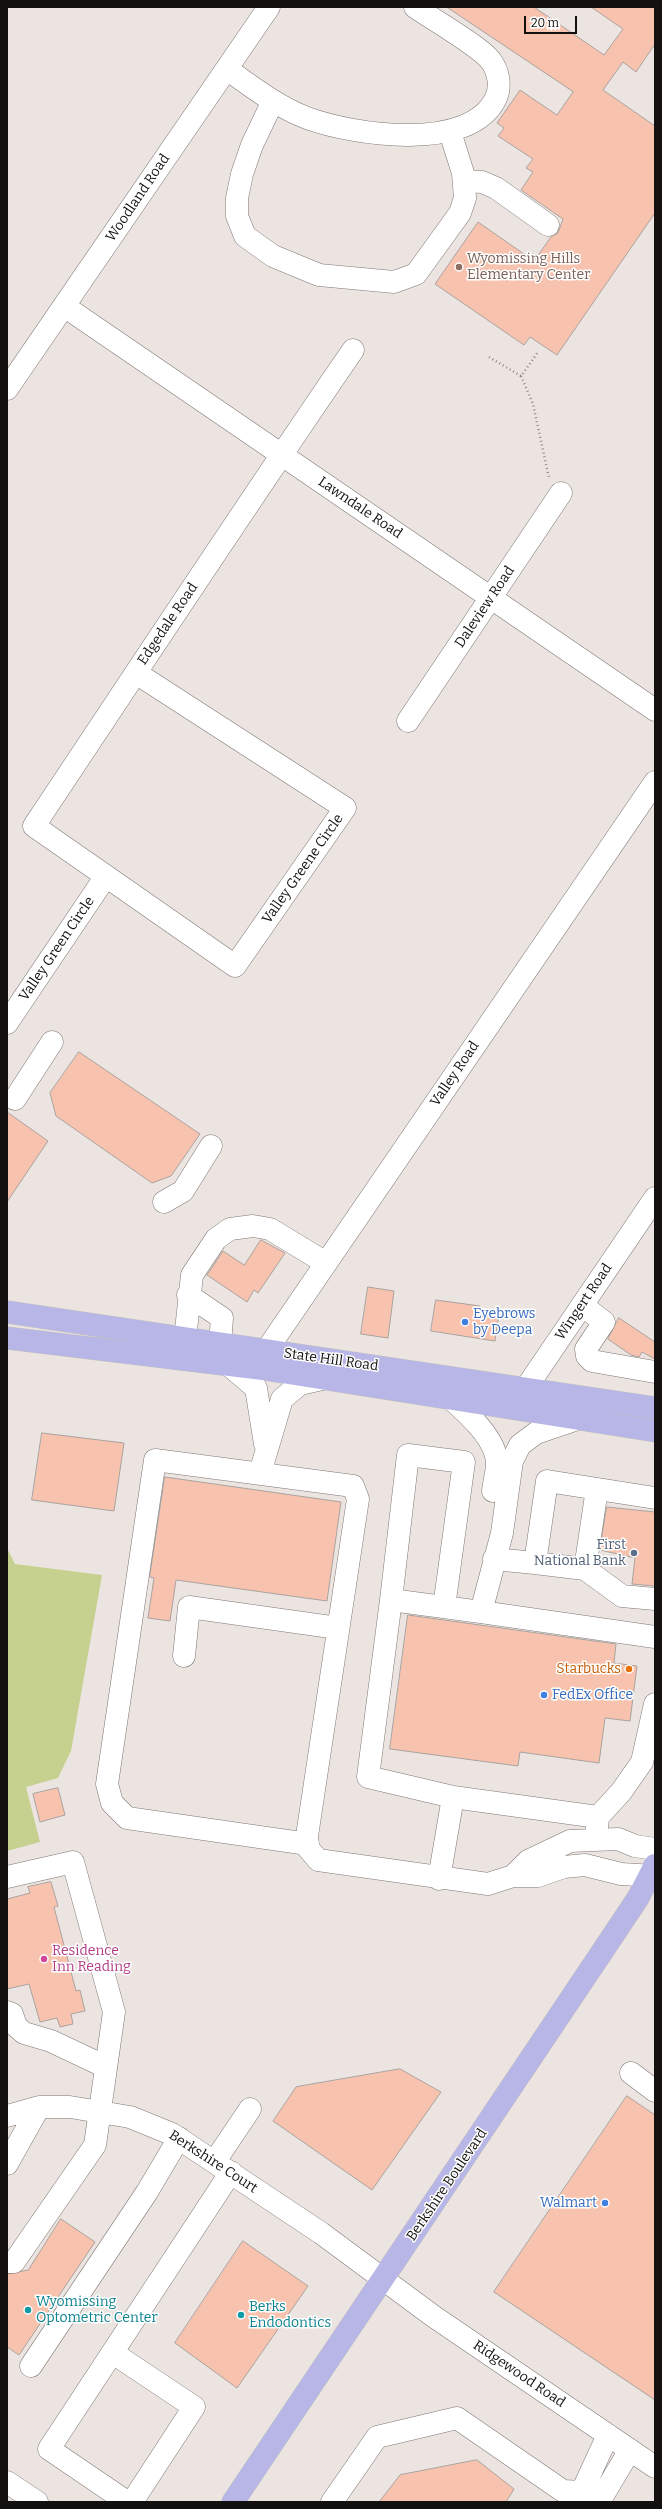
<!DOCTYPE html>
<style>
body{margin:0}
#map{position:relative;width:662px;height:2509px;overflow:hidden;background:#ece4e1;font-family:Bitter,serif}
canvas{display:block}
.frame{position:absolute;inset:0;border:8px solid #13110f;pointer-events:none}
.scale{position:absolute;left:524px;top:16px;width:53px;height:18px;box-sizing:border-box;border:2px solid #13110f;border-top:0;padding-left:5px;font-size:12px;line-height:14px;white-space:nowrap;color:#13110f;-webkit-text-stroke:3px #fff;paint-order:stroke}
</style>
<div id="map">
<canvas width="662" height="2509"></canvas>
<div class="frame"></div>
<div class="scale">20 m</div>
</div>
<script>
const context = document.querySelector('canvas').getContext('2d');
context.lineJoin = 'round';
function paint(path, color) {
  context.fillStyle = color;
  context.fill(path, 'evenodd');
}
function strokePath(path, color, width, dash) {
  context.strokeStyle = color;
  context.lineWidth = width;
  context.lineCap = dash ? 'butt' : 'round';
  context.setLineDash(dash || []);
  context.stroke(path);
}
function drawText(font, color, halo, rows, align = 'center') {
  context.font = font + ' Bitter,serif';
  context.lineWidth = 3;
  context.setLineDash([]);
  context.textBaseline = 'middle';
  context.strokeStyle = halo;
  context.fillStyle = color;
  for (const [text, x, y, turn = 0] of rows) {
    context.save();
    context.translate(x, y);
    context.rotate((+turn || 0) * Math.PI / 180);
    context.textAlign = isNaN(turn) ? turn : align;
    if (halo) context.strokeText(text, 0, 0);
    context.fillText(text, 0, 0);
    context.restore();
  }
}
const green = new Path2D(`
 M 7,1548 L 15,1564 L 102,1575 L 71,1751 L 58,1778 L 26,1787 L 40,1842 L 7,1851 Z`);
const building = new Path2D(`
 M 447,7 L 534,7 L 604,55 L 623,29 L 591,7 L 655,7 L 655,44 L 636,72 L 623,62 L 603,90 L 655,126 L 655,213 L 557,355 L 530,337 L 524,345 L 435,284 L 478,222 L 534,261 L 551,237 L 558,233 L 563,219 L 521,190 L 533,172 L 526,168 L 533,159 L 498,136 L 504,128 L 497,123 L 520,90 L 557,115 L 573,92 Z
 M 79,1052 L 200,1134 L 171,1176 L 152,1183 L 56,1116 L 50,1093 Z
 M 7,1112 L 48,1141 L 7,1202 Z
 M 261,1240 L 285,1253 L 258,1293 L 254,1290 L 247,1302 L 207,1275 L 223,1251 L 244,1265 Z
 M 368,1287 L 394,1291 L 388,1338 L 361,1334 Z
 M 436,1300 L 480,1306 L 479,1310 L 499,1313 L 495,1341 L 431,1331 Z
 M 619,1318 L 655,1342 L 655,1359 L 642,1352 L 639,1357 L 631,1355 L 608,1339 Z
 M 42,1433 L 124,1443 L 114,1511 L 32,1500 Z
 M 165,1477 L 341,1502 L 327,1601 L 176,1580 L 170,1621 L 148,1618 L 154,1578 L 150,1577 Z
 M 607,1507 L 655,1512 L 655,1586 L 632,1584 L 635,1558 L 600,1550 Z
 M 408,1615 L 616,1644 L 614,1663 L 637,1666 L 630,1721 L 605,1718 L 599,1763 L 520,1752 L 518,1766 L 390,1749 Z
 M 58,1788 L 65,1815 L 40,1822 L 33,1794 Z
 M 51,1882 L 58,1906 L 54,1907 L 76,1991 L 80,1990 L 85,2011 L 71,2014 L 73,2024 L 60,2027 L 57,2018 L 40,2022 L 29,1984 L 7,1989 L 7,1899 L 30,1893 L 28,1887 Z
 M 400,2069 L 441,2092 L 372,2190 L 273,2121 L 296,2087 Z
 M 627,2096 L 655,2115 L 655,2400 L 494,2292 Z
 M 61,2219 L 95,2242 L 19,2355 L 7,2347 L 7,2274 L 28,2270 Z
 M 243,2241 L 308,2286 L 237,2388 L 175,2343 Z
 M 477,2460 L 514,2489 L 506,2502 L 379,2502 L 400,2475 Z`);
const path = new Path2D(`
 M 489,357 L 521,376 L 538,352
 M 521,376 L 533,404 L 549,478`);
const minor = new Path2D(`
 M 227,69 C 252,87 278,107 307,118 C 353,135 470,153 496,98 C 501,87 499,72 491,61 C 481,47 432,19 415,7
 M 273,101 L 252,145 L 242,174 L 237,198 L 237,216 L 245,236 L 273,256 L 319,275 L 394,282 L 416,274 L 460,213 L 465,198 L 463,173 L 450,132
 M 464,181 L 482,182 L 496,188 L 548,225
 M 64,306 L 655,710
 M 7,389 L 269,7
 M 136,673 L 345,808 L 235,966 L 34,826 C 140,667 245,507 353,350
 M 408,721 L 561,493
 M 7,1023 L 106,876
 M 15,1099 L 52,1042
 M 164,1202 L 183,1191 L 211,1146
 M 188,1295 L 222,1318 L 220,1344
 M 582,1305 L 604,1322 L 586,1349 L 587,1356 L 592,1361 L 655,1372
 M 185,1339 L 192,1275 L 216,1239 L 230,1229 L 253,1226 L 270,1229 L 326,1263
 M 230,1366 L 256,1388 L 265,1444
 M 263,1368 L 266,1351 L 655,782
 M 450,1398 C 466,1412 496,1438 497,1463 C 497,1472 494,1482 493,1491
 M 518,1405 L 526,1388 L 655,1198
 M 260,1473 L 282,1399 L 300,1384 L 322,1379
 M 494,1559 L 535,1563 L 547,1481 L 655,1498
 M 535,1563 L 585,1569 L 622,1596 L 655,1599
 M 585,1569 L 597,1489
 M 391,1600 L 408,1455 L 464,1462 L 444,1607
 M 481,1612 L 655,1637
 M 184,1656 L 189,1607 L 338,1628
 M 453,1797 L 598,1817
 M 596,1839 L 598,1817 L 621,1792 L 642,1762 L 655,1704
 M 308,1844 L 127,1818 L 112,1803 L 107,1784 L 155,1460 L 353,1486 L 358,1499 L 307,1836 L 308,1848 L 318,1860 L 488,1884 L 513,1876 L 538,1876 L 564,1867 L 585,1865 L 621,1874 L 655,1876
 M 513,1876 L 528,1861 L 570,1841 L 618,1839 L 635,1846 L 655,1849
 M 7,1877 L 73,1862 L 114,2012 L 95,2145 L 14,2262 L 7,2262
 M 439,1879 L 453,1797 L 368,1777 L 391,1600 L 481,1612 L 502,1533 L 512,1461 L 520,1445 L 536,1433 L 580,1418
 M 7,2012 L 12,2014 L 16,2026 L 24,2033 L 51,2041 L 106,2067
 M 631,2073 L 655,2091
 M 7,2116 L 39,2107 L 70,2107 L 130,2117 L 172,2134 L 321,2233 L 433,2316 L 655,2467
 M 215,2161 L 250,2109
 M 7,2164 L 39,2107
 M 113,2353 L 194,2407 L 132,2502
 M 31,2366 L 147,2192 L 179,2138
 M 7,2482 L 37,2502
 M 127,2502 L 49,2449 L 231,2172
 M 332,2502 L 377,2437 L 457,2418 L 563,2491 L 584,2492
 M 584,2502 L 584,2487 L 608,2435
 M 599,2502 L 630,2450`);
const major = new Path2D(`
 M 7,1312 L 655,1408
 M 7,1338 L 263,1369 L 655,1431
 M 233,2502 L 600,1955 L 638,1898 L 655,1865`);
const markers = [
 [459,267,4,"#8d6e63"],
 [465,1322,4,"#3f7fe0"],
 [634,1553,4,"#5c6f8a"],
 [629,1669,4,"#e8710a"],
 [544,1695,4,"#3f7fe0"],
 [44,1959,4,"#d1479c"],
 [605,2203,4,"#3f7fe0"],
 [28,2310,4,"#0f9aa8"],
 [241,2315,4,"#0f9aa8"]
];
const streetNames = [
 ["Woodland Road",138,198,-56],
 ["Lawndale Road",360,508,34],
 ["Daleview Road",485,607,-56],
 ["Edgedale Road",168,624,-56],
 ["Valley Greene Circle",303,869,-55],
 ["Valley Green Circle",57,949,-56],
 ["Valley Road",455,1074,-56],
 ["Wingert Road",584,1302,-56],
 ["State Hill Road",331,1360,8],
 ["Berkshire Court",213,2162,33],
 ["Berkshire Boulevard",447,2185,-56],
 ["Ridgewood Road",519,2374,34]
];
const educationNames = [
 ["Wyomissing Hills",467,259],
 ["Elementary Center",467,275]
];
const shopNames = [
 ["Eyebrows",473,1314],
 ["by Deepa",473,1330],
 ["FedEx Office",552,1695],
 ["Walmart",597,2203,"right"]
];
const serviceNames = [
 ["First",626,1545],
 ["National Bank",626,1561]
];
const foodNames = [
 ["Starbucks",621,1669]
];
const hotelNames = [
 ["Residence",52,1951],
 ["Inn Reading",52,1967]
];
const cultureNames = [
 ["Wyomissing",36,2302],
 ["Optometric Center",36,2318],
 ["Berks",249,2307],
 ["Endodontics",249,2323]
];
paint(green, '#c7d18f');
paint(building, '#f8c3ae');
strokePath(building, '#a9a29f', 1);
strokePath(minor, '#7e7774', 23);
strokePath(major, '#c2c1c1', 23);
strokePath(path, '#908b88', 2.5, [1, 3]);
strokePath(minor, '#fff', 22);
strokePath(major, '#b8b6e6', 22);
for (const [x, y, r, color] of markers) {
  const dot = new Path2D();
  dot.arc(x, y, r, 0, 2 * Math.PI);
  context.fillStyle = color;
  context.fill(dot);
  strokePath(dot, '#fff', 1.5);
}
drawText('14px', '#13110f', '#fff', streetNames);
drawText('14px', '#785e54', '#fff', educationNames, 'left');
drawText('14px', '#366cbe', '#fff', shopNames, 'left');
drawText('14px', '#4e5e75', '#fff', serviceNames, 'right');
drawText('14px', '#c56008', '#fff', foodNames, 'right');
drawText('14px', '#b23c85', '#fff', hotelNames, 'left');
drawText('14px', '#0d838f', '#fff', cultureNames, 'left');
</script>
